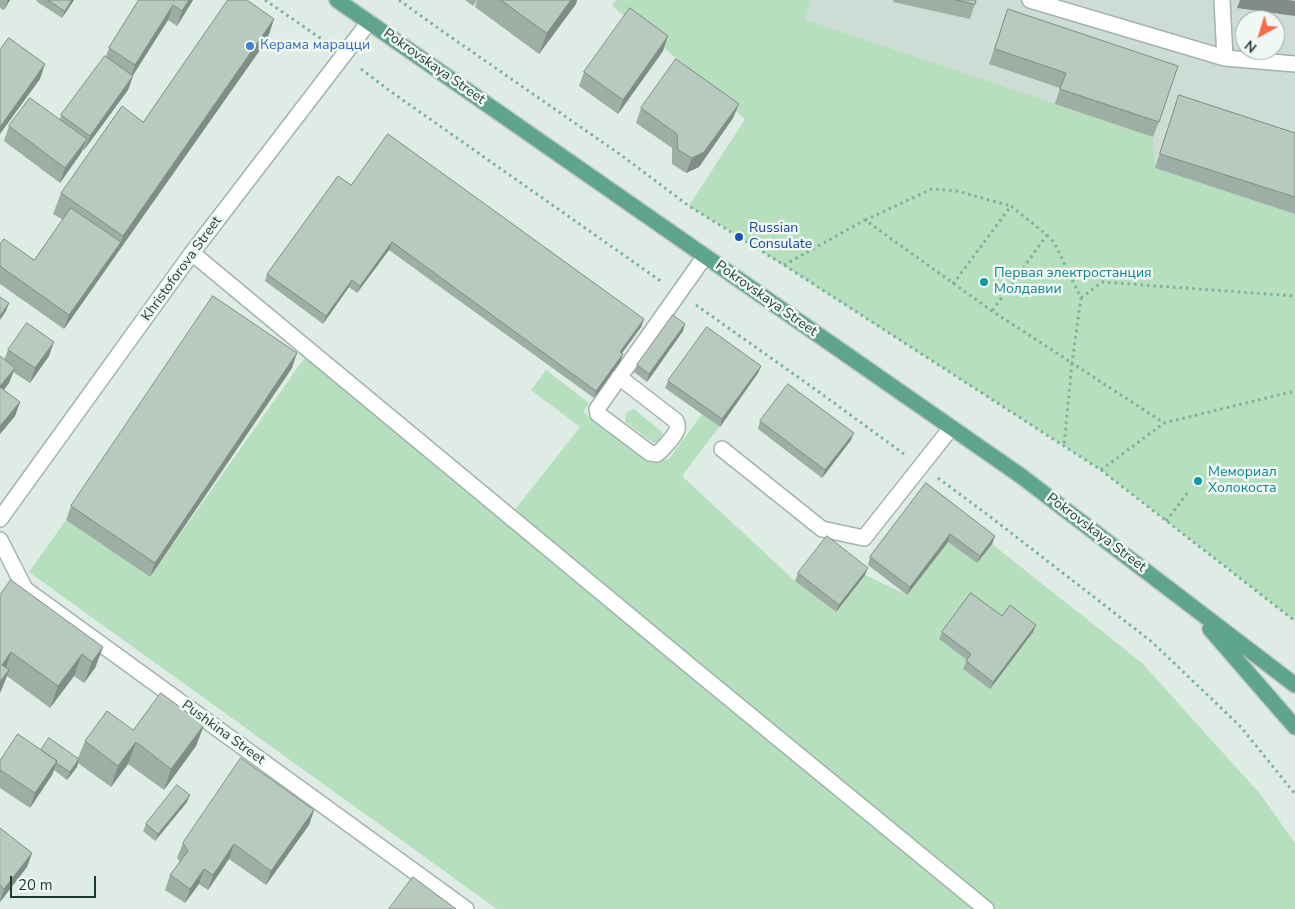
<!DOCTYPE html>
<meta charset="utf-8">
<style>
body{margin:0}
#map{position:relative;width:1295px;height:909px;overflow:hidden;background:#dfece5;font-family:"Nunito Sans",sans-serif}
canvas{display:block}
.north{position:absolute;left:1235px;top:10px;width:50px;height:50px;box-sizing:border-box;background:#eff8f3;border:1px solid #9bada6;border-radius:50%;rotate:219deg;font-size:14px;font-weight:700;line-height:20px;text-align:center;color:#1e3d32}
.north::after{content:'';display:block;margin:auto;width:18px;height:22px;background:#fe684a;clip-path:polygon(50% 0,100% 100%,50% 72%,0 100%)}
.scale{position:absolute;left:10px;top:876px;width:86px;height:22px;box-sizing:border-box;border:2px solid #1e3d32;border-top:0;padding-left:6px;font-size:15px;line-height:18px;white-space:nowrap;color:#1e3d32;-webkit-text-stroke:4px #eff8f3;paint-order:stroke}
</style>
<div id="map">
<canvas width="1295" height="909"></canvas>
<div class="north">N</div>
<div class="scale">20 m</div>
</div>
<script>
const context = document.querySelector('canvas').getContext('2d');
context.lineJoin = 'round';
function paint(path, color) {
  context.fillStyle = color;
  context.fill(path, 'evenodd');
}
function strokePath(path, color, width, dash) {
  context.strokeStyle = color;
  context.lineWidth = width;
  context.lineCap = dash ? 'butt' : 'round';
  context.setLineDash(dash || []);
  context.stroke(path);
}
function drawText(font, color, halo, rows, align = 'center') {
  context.font = font + ' "Nunito Sans",sans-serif';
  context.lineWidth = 5;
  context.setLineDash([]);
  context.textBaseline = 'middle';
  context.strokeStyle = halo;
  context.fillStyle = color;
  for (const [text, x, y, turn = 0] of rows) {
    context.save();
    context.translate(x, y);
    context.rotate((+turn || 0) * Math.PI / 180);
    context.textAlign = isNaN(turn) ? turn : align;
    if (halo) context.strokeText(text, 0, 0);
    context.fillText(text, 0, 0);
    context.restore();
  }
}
const built = new Path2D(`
 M 811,0 L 1295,0 L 1295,214 L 1155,168 L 805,20 ZM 1245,20 L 1275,20 L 1275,50 L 1245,50 Z`);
const green = new Path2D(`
 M 616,0 L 811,0 L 805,20 L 1153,137 L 1155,168 L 1295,214 L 1295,621 L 1101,470 L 755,247 L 689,206 L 745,119 L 652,37 L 612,6 Z
 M 310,350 L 510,516 L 580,427 L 531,390 L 546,370 L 589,403 L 583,412 L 651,463 L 669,459 L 702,414 L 719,427 L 682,476 L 795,581 L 836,612 L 865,575 L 907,595 L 948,542 L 977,563 L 992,544 L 1142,663 L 1261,795 L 1295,843 L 1295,909 L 497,909 L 29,572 L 66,520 L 150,577 Z
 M 634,409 L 662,432 L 661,441 L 654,443 L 625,422 L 626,413 Z`);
const path = new Path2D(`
 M 265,0 L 326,42
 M 399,0 L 435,26 L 621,155 L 689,206 L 784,265 L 1101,470 L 1295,621
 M 361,69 L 390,91 L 662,282
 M 865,220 L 932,189 L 957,191 L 1011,206
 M 1047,235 L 1054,242 L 1081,298 L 1072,363 L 1164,423
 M 784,265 L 865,220 L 992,311 L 1072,363 L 1064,446
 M 953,284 L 1011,206 L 1047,235 L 992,311
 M 1081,298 L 1102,282 L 1295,296
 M 696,305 L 819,392 L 904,454
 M 1101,470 L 1164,423 L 1295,391
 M 938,478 L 988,515 L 1152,642 L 1241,727 L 1295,794
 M 1166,521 L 1189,491`);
const minor = new Path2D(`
 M 1030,0 L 1225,58 L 1295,64
 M 1222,0 L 1225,58
 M 192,253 L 701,675 L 986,909
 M 619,377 L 676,421 C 677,424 678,425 677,429 C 676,435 662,450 657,454 L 650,453 L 598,414 L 597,409 L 705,256
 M 722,449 L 822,529 L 864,538 L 951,428
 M 0,519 L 192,253 L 369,22
 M 0,540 L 25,589 L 466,909`);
const major = new Path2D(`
 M 337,0 L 1021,476 L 1295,685
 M 1210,629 L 1295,727`);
const wall = new Path2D(`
 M 0,0 L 10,0 L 4,10 L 0,8 Z
 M 37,0 L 74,0 L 62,18 L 36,1 Z
 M 139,0 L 193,0 L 177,26 L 168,20 L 133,75 L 133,76 L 128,90 L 84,150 L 83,149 L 81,153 L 60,183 L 4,141 L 9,126 L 60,119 L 61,115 L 106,56 L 109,48 Z
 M 465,0 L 477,0 L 473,6 Z
 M 477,0 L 577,0 L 576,4 L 539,54 L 475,7 Z
 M 893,0 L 976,0 L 970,19 L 893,2 Z
 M 1008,9 L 1159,122 L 1153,137 L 1055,104 L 1060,88 L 989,64 Z
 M 274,19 L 267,40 L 64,329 L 0,284 L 0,244 L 34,260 L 63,220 L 53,214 L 61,193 L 143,122 Z
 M 663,51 L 618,114 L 579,86 L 584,72 Z
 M 1179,95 L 1295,133 L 1295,214 L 1155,168 Z
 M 641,108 L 733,118 L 699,167 L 686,173 L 672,164 L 672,148 L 636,123 Z
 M 351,185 L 644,319 L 641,327 L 622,353 L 623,354 L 620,362 L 594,398 L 389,250 L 357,293 L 349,287 L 323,324 L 265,281 L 267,274 Z
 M 683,331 L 647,382 L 634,372 L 637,365 Z
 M 8,350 L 49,356 L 30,383 L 13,372 L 9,383 L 4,390 L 20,402 L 15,416 L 0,434 L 4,360 Z
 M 761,366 L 758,373 L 720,427 L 665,388 L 668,381 Z
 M 292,368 L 150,577 L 66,520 L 71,506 Z
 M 760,421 L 851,440 L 822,478 L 758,429 Z
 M 926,483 L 995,536 L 992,544 L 977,563 L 948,542 L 907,595 L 868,565 L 870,557 Z
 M 798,573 L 865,575 L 836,612 L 795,581 Z
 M 0,595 L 103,647 L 95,668 L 84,683 L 74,676 L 50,708 L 7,676 L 1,691 Z
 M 1002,616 L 1033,632 L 990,689 L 963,669 L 967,660 L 939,639 L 942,632 Z
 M 204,725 L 196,746 L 164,790 L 128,764 L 111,787 L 78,763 L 77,767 L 67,780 L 54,770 L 52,775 L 30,808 L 0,788 L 0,761 L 41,750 L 78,758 L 85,741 L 133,730 Z
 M 187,802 L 155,841 L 143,831 L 146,824 Z
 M 314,810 L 309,825 L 266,885 L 229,859 L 208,890 L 199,884 L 185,903 L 165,890 L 170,875 L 180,862 L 177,858 L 183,843 Z
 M 0,828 L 32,853 L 27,867 L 0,902 Z`);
const shadedWall = new Path2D(`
 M 8,0 L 10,0 L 4,10 L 7,3 Z
 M 72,0 L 74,0 L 62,18 L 65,11 Z
 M 189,0 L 193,0 L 177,26 L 182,11 Z
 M 571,0 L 577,0 L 576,4 L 539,54 L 547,33 Z
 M 1240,0 L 1288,0 L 1295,1 L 1295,16 L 1237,8 Z
 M 173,5 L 168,20 L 130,80 L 135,65 Z
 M 274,19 L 267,40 L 64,329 L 69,315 L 121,242 L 123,236 Z
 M 668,36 L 663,51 L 618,114 L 623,100 Z
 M 45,64 L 40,79 L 0,134 L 0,127 Z
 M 133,76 L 128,90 L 84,150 L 90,136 Z
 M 739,104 L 733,118 L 699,167 L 686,173 L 692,158 Z
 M 87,139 L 81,153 L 60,183 L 65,168 Z
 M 392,242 L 389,250 L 357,293 L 360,286 Z
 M 352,280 L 349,287 L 323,324 L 326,316 Z
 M 9,303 L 6,311 L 0,320 L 0,316 Z
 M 644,319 L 641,327 L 617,360 L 620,352 Z
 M 685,324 L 683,331 L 647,382 L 649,374 Z
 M 54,342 L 49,356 L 30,383 L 35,368 Z
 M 297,353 L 292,368 L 150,577 L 155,563 Z
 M 623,354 L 620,362 L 594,398 L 596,391 Z
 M 761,366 L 758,373 L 720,427 L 722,419 Z
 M 15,368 L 9,383 L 0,394 L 0,386 Z
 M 20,402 L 15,416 L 0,434 L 0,426 Z
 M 854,433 L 851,440 L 822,478 L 825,470 Z
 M 950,534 L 948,542 L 907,595 L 910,587 Z
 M 995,536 L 992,544 L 977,563 L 980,556 Z
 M 868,568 L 865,575 L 836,612 L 839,605 Z
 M 1036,625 L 1033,632 L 990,689 L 993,682 Z
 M 103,647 L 95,668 L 84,683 L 92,662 Z
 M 11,652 L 4,673 L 2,665 Z
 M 82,654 L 74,676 L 50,708 L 58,686 Z
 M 9,670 L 1,691 L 0,693 L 0,682 Z
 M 204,725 L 196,746 L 164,790 L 171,769 Z
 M 136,742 L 128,764 L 111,787 L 118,766 Z
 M 79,759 L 77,767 L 67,780 L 70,772 Z
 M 57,761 L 52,775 L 30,808 L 35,793 Z
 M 190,795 L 187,802 L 155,841 L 158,834 Z
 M 314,810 L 309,825 L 266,885 L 271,871 Z
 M 234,844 L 229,859 L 208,890 L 213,875 Z
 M 32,853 L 27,867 L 0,902 L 4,889 Z
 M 204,869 L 199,884 L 185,903 L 190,889 Z`);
const building = new Path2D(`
 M 48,0 L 72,0 L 65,11 Z
 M 139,0 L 189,0 L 182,11 L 173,5 L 135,65 L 109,48 Z
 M 228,0 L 247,0 L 274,19 L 123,236 L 61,193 L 122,106 L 143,122 Z
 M 501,0 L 571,0 L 547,33 Z
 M 956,0 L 976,0 L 975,4 Z
 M 630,8 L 668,36 L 623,100 L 584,72 Z
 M 1008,9 L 1178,66 L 1159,122 L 1060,89 L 1066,73 L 995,49 Z
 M 9,38 L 45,64 L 0,127 L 0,50 Z
 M 105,56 L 133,76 L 90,136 L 61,115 Z
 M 676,59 L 739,104 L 704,152 L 692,158 L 678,150 L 677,134 L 641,108 Z
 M 1179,95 L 1295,133 L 1295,197 L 1160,154 Z
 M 30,98 L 87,139 L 65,168 L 9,126 Z
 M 388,134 L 644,319 L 620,352 L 623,354 L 596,391 L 392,242 L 360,286 L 352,280 L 326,316 L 267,274 L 338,176 L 351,185 Z
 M 71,208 L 121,242 L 69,315 L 0,266 L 0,244 L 4,239 L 34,260 Z
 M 213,296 L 297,353 L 155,563 L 71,506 Z
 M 0,297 L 9,303 L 0,316 Z
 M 673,315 L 685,324 L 649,374 L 637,365 Z
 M 27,323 L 54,342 L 35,368 L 8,350 Z
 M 707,327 L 761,366 L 722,419 L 668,381 Z
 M 0,356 L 15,368 L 0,386 Z
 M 788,384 L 854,433 L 825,470 L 760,421 Z
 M 0,387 L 20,402 L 0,426 Z
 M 926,483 L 995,536 L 980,556 L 950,534 L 910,587 L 870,557 Z
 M 827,536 L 868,568 L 839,605 L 798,573 Z
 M 11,580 L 103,647 L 92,662 L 82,654 L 58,686 L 11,652 L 2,665 L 9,670 L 0,682 L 0,595 Z
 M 971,593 L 1002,616 L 1010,605 L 1036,625 L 993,682 L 966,661 L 971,654 L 942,632 Z
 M 161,693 L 204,725 L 171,769 L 136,742 L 118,766 L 85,741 L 107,711 L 133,730 Z
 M 18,734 L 57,761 L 35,793 L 0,770 L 0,761 Z
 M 49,738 L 79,759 L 70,772 L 56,763 L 57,761 L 41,750 Z
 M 241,758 L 314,810 L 271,871 L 234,844 L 213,875 L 204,869 L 190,889 L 170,875 L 188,851 L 183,843 Z
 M 177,785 L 190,795 L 158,834 L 146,824 Z
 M 0,828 L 32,853 L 4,889 L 0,885 Z
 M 413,877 L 456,909 L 389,909 Z`);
const markers = [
 [250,46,5,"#3f7fe0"],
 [739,237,5,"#1a4fb4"],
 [984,282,5,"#0f9aa8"],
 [1198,481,5,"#0f9aa8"]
];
const shopNames = [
 ["Керама марацци",260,46]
];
const streetNames = [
 ["Pokrovskaya Street",434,67,35],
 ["Khristoforova Street",182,269,-54],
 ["Pokrovskaya Street",766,299,35],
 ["Pokrovskaya Street",1096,533,37],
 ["Pushkina Street",223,733,36]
];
const transitNames = [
 ["Russian",749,229],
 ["Consulate",749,245]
];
const cultureNames = [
 ["Первая электростанция",994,274],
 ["Молдавии",994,290],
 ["Мемориал",1208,473],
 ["Холокоста",1208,489]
];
paint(built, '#cddcd4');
paint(green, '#b5dfbd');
strokePath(minor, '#a1b4ac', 18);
strokePath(major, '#c0c9c6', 18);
strokePath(path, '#7cb29d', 3, [2.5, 4]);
strokePath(minor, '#fff', 15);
strokePath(major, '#5fa58d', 15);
paint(wall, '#9daea5');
paint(shadedWall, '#808d86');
paint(building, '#b7cac0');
strokePath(building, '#808d86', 1);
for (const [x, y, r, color] of markers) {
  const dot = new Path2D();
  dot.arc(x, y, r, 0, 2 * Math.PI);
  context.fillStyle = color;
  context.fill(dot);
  strokePath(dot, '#eff8f3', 2);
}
drawText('14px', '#366cbe', '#eff8f3', shopNames, 'left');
drawText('14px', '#1e3d32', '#eff8f3', streetNames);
drawText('14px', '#164399', '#eff8f3', transitNames, 'left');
drawText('14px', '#0d838f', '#eff8f3', cultureNames, 'left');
</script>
